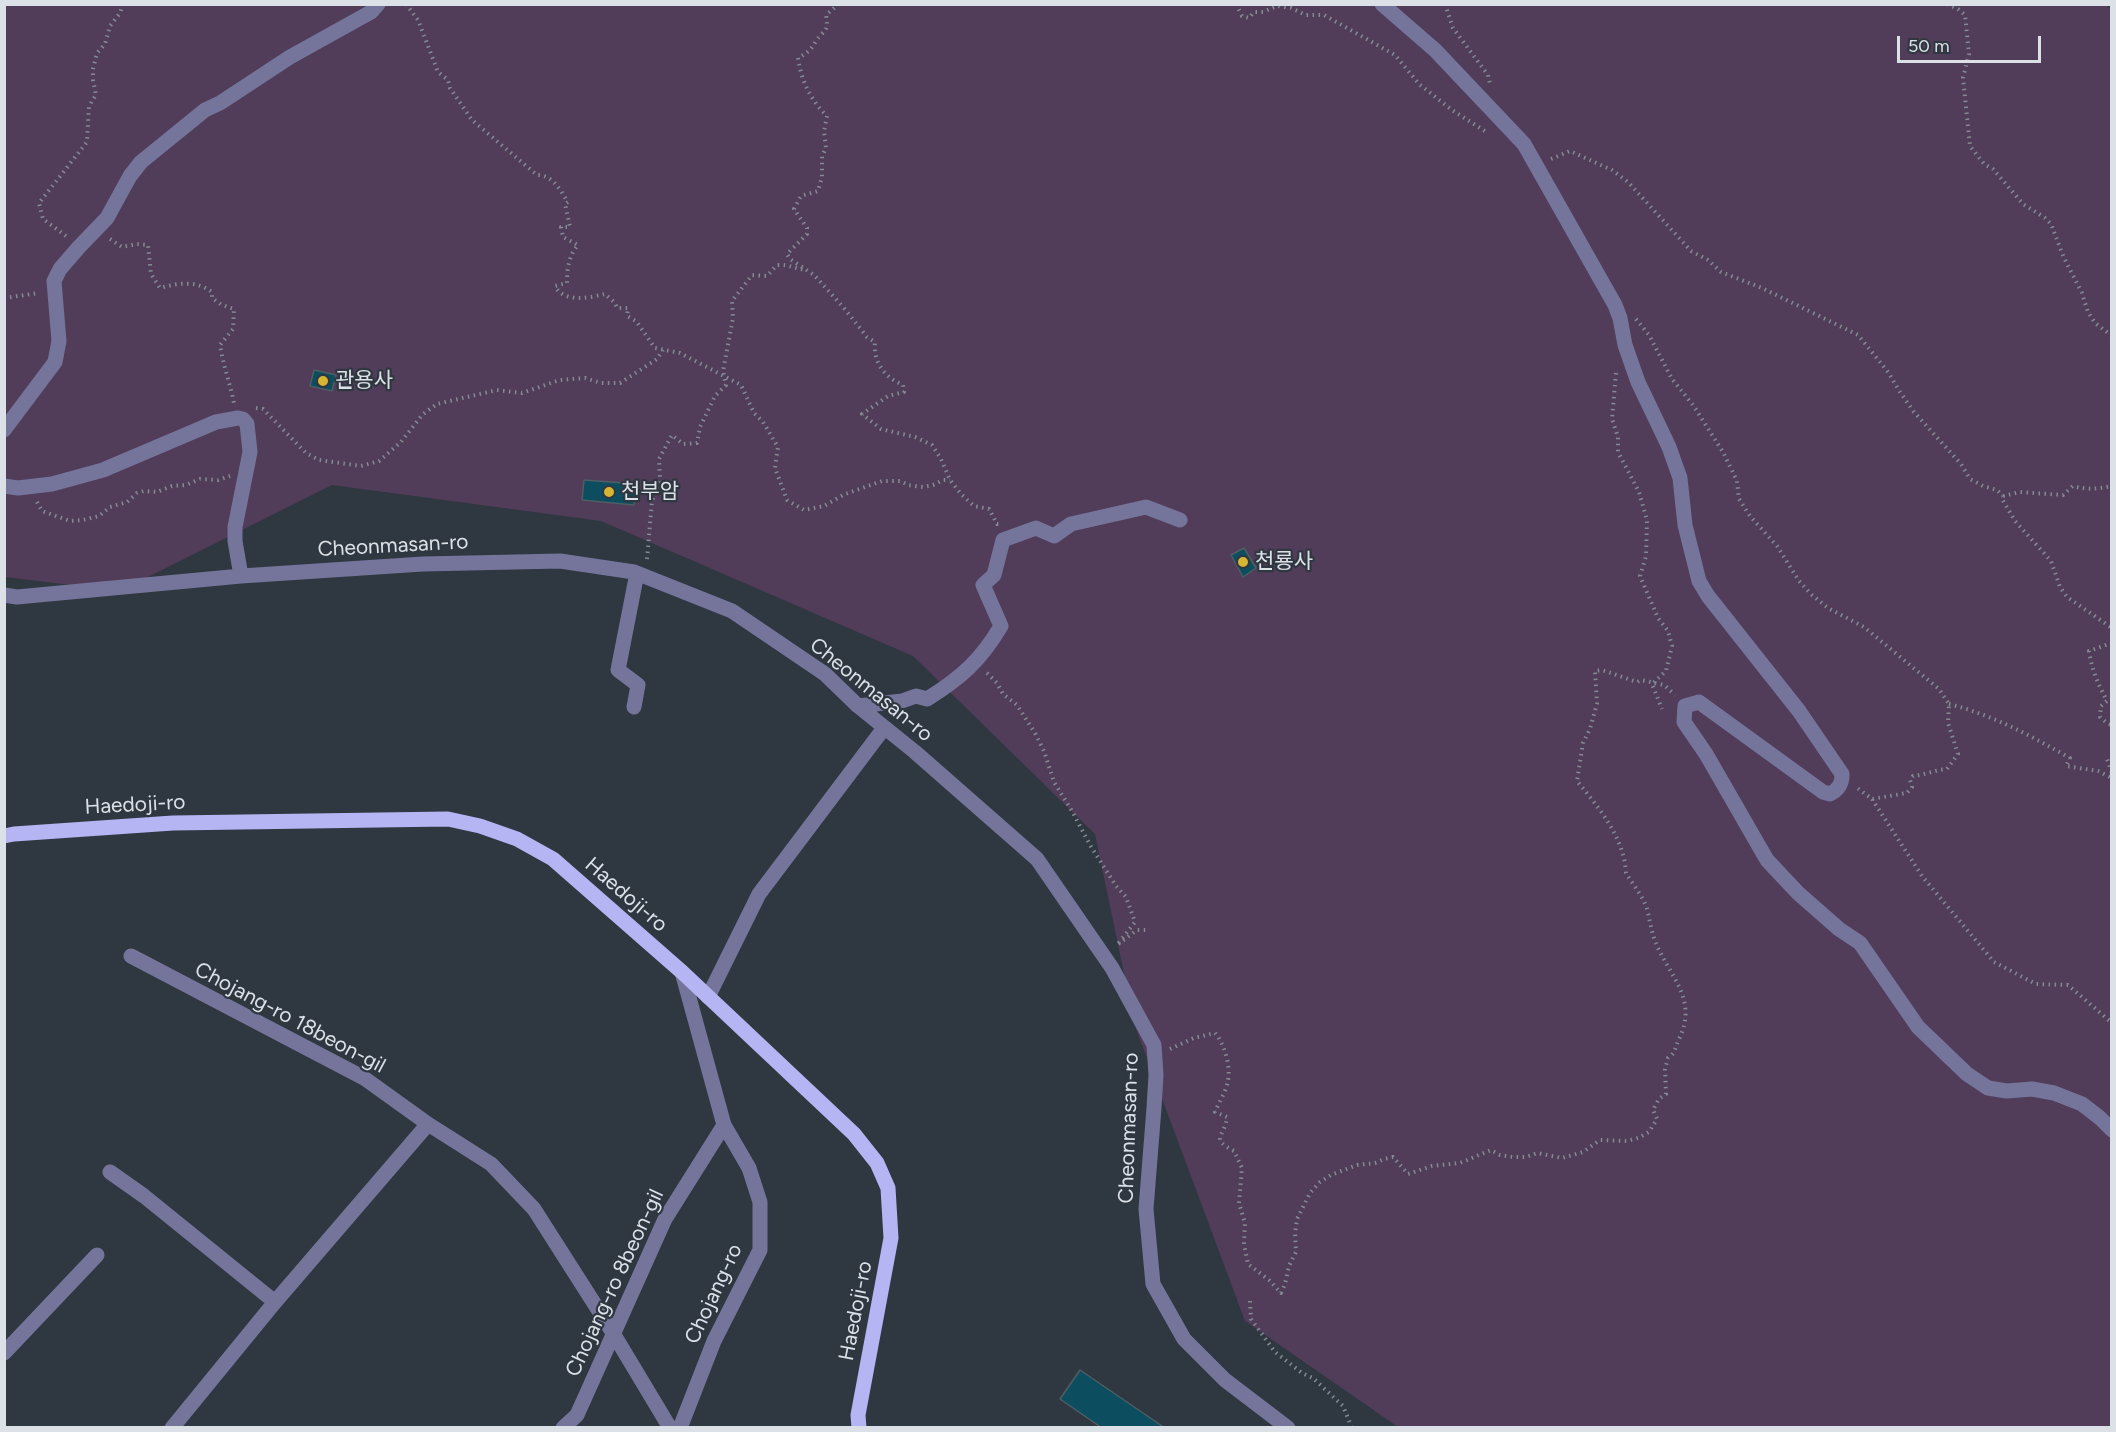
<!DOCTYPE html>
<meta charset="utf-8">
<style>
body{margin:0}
#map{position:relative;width:2116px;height:1432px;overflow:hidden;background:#2f3740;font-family:Figtree,sans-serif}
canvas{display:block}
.frame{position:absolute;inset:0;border:6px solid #dce1e7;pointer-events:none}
.scale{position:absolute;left:1897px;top:36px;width:144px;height:27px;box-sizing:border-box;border:3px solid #dce1e7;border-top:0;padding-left:8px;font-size:18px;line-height:21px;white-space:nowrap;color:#dce1e7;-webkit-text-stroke:4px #2f3740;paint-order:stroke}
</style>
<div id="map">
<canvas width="2116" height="1432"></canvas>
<div class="frame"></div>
<div class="scale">50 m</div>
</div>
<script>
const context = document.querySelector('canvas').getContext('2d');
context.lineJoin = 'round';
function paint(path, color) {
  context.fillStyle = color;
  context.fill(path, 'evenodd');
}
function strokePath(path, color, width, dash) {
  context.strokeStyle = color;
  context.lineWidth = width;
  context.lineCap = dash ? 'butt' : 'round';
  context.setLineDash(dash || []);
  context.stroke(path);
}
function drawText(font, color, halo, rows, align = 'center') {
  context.font = font + ' Figtree,"Noto Sans KR",sans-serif';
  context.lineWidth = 4.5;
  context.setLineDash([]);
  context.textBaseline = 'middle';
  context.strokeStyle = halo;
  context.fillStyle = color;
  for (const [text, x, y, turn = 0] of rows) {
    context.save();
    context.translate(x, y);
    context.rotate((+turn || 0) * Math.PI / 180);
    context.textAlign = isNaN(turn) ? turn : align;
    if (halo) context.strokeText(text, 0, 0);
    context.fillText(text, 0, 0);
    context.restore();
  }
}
const green = new Path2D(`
 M 5,5 L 2107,5 L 2112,12 L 2111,1427 L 1398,1427 L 1245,1321 L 1135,1026 L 1095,834 L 913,656 L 601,521 L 332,485 L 120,591 L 5,577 Z`);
const building = new Path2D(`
 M 314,370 L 336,375 L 332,391 L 310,386 Z
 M 584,480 L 636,484 L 634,505 L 582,500 Z
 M 1244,548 L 1256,568 L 1243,577 L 1231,555 Z
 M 1080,1370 L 1165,1428 L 1102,1428 L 1060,1399 Z`);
const path = new Path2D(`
 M 406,4 L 418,20 L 438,72 L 448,80 L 450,88 L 472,120 L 537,175 C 553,175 560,190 568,202 L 565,204 L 570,227 L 561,227 L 563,237 L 578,245 C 569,255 567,269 567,283 L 555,286 C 564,303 589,298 605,294 L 615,303 L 617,308 L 628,308 L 627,316 L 636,321 L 655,348 L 680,353 L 741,385 L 754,413 L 763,422 L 778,447 L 775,468 L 787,500 L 804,510 L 824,506 L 845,494 L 882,481 L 900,481 L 908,485 L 923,487 L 933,485 L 943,480 L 950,480
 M 839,4 L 826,15 C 829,33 824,29 816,41 C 811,50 807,53 798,58 C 801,80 811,101 827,116 L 824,131 L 826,148 L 822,156 L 822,177 L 818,191 L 801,196 L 794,209 L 807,228 L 807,234 L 787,254 L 790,259 L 814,275 L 844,308 L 867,337 L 875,342 C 873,362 884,377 903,385 L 904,392 L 888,396 L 862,414 L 881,429 L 915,437 L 932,445 L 941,459 L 950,480 L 961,494 L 974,506 L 989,509 L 997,524 L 1000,524
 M 1236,4 L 1242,16 L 1249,18 L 1254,12 L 1263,12 L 1277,6 L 1291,8 L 1306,15 L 1324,15 L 1395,55 L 1419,84 L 1452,110 L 1488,133
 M 1445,4 L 1453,28 L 1488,75 L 1490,84
 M 1947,4 L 1958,9 L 1965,15 L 1969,54 L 1963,78 L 1970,146 L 1984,164 L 1993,169 L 2023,204 L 2045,218 L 2051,224 L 2064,258 L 2082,293 L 2088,312 L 2095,323 L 2112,336
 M 1551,159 L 1570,151 L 1612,170 L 1628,182 L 1691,251 L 1708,260 L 1721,272 L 1762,288 L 1858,335 L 1888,372 L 1900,392 L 1914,412 L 1961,464 L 1970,479 L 1983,486 L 1997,490 L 2003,496 L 2002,499 L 2015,521 L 2051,561 L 2060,587 L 2067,597 L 2112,628
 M 66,236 L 43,219 L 39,203 L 87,142 L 89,106 L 96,95 L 93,80 L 93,69 L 97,53 L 105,44 L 110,26 L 120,13 L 123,4
 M 110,239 L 122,247 L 137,244 L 148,245 L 151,274 L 160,288 C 178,283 196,280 212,292 L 212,298 L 222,305 L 234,309 L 233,329 L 220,345 C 223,365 230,383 234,403
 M 4,298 L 39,293
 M 1636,319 L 1649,335 L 1672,379 L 1693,405 L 1723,452 L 1737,481 L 1739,499 L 1750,516 L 1777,546 L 1799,581 L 1812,595 L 1828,608 L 1864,627 L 1939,689 L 1949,704 L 1948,723 L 1958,754 L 1947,769 C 1935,770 1924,775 1913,776 L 1910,780 L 1912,787 L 1907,793 L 1872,799 L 1856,787
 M 1616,373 L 1612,419 L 1618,437 L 1618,452 L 1639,492 L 1647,520 L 1646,556 L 1640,576 L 1658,618 L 1668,631 L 1672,646 L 1666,671 L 1652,684 L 1662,709
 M 256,408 L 263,409 L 306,453 L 319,460 L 361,466 L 379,461 L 401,442 L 422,415 L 437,404 L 497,390 L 522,393 L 560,380 L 585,378 L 601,383 L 620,383 L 657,359 L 663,350
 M 2003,496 L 2020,492 L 2063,495 L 2073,486 C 2087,490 2098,489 2112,486
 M 37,502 L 42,511 L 53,515 L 70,521 L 83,520 L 99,516 L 110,507 L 127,502 L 137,493 L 144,491 L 157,492 L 172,486 L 186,485 L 200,479 L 218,480 L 230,476
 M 647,559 L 652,501 L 660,478 L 659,459 L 672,435 L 683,444 L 697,443 L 700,427 L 715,396 L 726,385 L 723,371 L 733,318 L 732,301 L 752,275 L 767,276 L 777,265 C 789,264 795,269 807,270
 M 2112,643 L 2089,651 C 2092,670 2098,684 2107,701 L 2101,706 L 2100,717 L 2108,724 L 2112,725
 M 987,673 L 997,683 L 1003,694 L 1017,705 L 1035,733 L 1044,751 L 1054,782 L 1072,811 L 1090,845 L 1116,886 L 1126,897 L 1135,922 L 1117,945 L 1137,930 L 1146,930
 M 1949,704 C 1995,716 2029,735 2070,758 L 2066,766 L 2098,771 L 2112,778
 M 2112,757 L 2107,759 L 2112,773
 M 1872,799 L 1922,876 L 1994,962 L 2036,984 L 2068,985 L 2112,1023
 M 1170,1049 L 1194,1038 L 1215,1033 C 1224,1043 1231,1066 1228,1080 C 1227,1090 1219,1102 1215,1112 L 1227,1117 C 1225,1137 1209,1138 1234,1151 L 1242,1168 L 1239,1203 L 1245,1223 L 1244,1244 L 1248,1264 L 1269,1280 L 1281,1293 L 1285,1284 L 1289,1266 L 1296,1252 L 1295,1233 L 1297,1219 L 1310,1193 L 1320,1182 L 1331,1175 L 1357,1165 L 1375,1163 L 1384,1159 L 1393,1157 L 1408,1174 L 1432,1166 L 1460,1163 L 1491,1150 L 1500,1155 L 1513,1157 L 1526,1157 L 1537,1153 L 1562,1158 L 1583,1152 L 1600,1140 L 1627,1141 L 1638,1138 L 1649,1132 L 1657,1119 L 1653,1110 L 1659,1099 L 1666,1094 L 1665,1069 L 1668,1058 C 1676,1053 1675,1047 1679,1039 C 1699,998 1668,975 1655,941 C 1651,930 1650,920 1647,909 C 1643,896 1633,885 1626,873 C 1624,837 1599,808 1577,781 L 1583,743 L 1590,729 L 1597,703 L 1595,671 L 1602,670 L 1637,682 L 1641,680 L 1664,685 L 1675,695
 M 1250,1301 L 1251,1319 L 1275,1352 L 1302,1373 L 1313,1378 L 1343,1406 L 1352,1428`);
const minor = new Path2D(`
 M 1382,4 L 1435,50 L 1524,144 L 1615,305 L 1620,318 L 1625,345 L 1638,382 L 1669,447 L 1680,478 L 1685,525 L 1699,581 L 1708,596 L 1799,711 L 1842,774 C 1842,784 1839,789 1830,794 L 1823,792 L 1699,702 L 1685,706 L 1684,722 L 1706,754 L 1767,860 L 1798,893 L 1839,929 L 1860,943 L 1918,1027 L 1967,1074 L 1988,1088 L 2007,1091 L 2032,1089 L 2054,1093 L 2082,1104 L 2100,1118 L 2112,1130
 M 4,430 L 55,362 L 59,341 L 54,281 L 60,269 L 79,247 L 107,218 L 130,176 L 141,162 L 205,110 L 220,103 L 290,57 L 371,12 L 378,4
 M 4,486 L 18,488 L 52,484 L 103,470 L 216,422 L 238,418 L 243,419 L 247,424 L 250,452 L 235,527 L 235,541 L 241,576
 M 4,595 L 17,597 L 241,576 L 423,564 L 560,561 L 634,572 L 732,611 L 825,674 L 858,706 L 915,752 L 1037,859 L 1112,968 L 1154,1045 L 1156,1075 L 1154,1108 L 1146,1209 L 1153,1284 L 1184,1339 L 1225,1380 L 1288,1428
 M 858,706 L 902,701 L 916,696 L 927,699 C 961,678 981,660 1001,626 L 983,585 L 994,575 L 1003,540 L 1036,528 L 1054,536 L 1071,524 L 1146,507 L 1180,520
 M 634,707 L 638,685 L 618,670 L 637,573
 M 131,956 L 364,1078 L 428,1124 L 491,1164 L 534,1209 L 613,1333 L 670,1428
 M 708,997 L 759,894 L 884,728
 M 110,1172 L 144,1196 L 275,1302
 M 4,1353 L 97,1255
 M 172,1428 L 275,1302 L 428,1124
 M 563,1428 L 577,1415 L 665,1219 L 724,1125
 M 680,1428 L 714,1341 L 760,1250 L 760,1202 L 749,1168 L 724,1125 L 682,972`);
const major = new Path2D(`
 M 4,836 L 14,834 L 173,823 L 448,819 L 480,826 L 517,839 L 553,859 L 682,972 L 854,1134 L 877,1163 L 888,1188 L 891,1238 L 858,1415 L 859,1428`);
const markers = [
 [323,381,6,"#d6b534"],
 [609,492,6,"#d6b534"],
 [1243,562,6,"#d6b534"]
];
const poiNames = [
 ["관용사",335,381],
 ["천부암",621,492],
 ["천룡사",1255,562]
];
const streetNames = [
 ["Cheonmasan-ro",393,546,-3],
 ["Cheonmasan-ro",871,690,39],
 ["Haedoji-ro",135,805,-3],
 ["Haedoji-ro",626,895,41],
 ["Chojang-ro 18beon-gil",290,1018,28],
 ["Cheonmasan-ro",1129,1128,-88],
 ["Chojang-ro 8beon-gil",615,1283,-65],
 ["Chojang-ro",714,1294,-65],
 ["Haedoji-ro",856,1311,-79]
];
paint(green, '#513d59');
paint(building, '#0c4e60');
strokePath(building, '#4f5e63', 1.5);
strokePath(path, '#848b92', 4, [1.5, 4.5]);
strokePath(minor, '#75759b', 15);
strokePath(major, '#b5b5f3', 15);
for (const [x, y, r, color] of markers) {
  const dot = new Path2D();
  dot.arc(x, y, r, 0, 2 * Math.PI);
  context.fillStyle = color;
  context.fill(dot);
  strokePath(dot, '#2f3740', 2);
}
drawText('21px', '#dce1e7', '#2f3740', poiNames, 'left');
drawText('21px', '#dce1e7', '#2f3740', streetNames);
</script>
